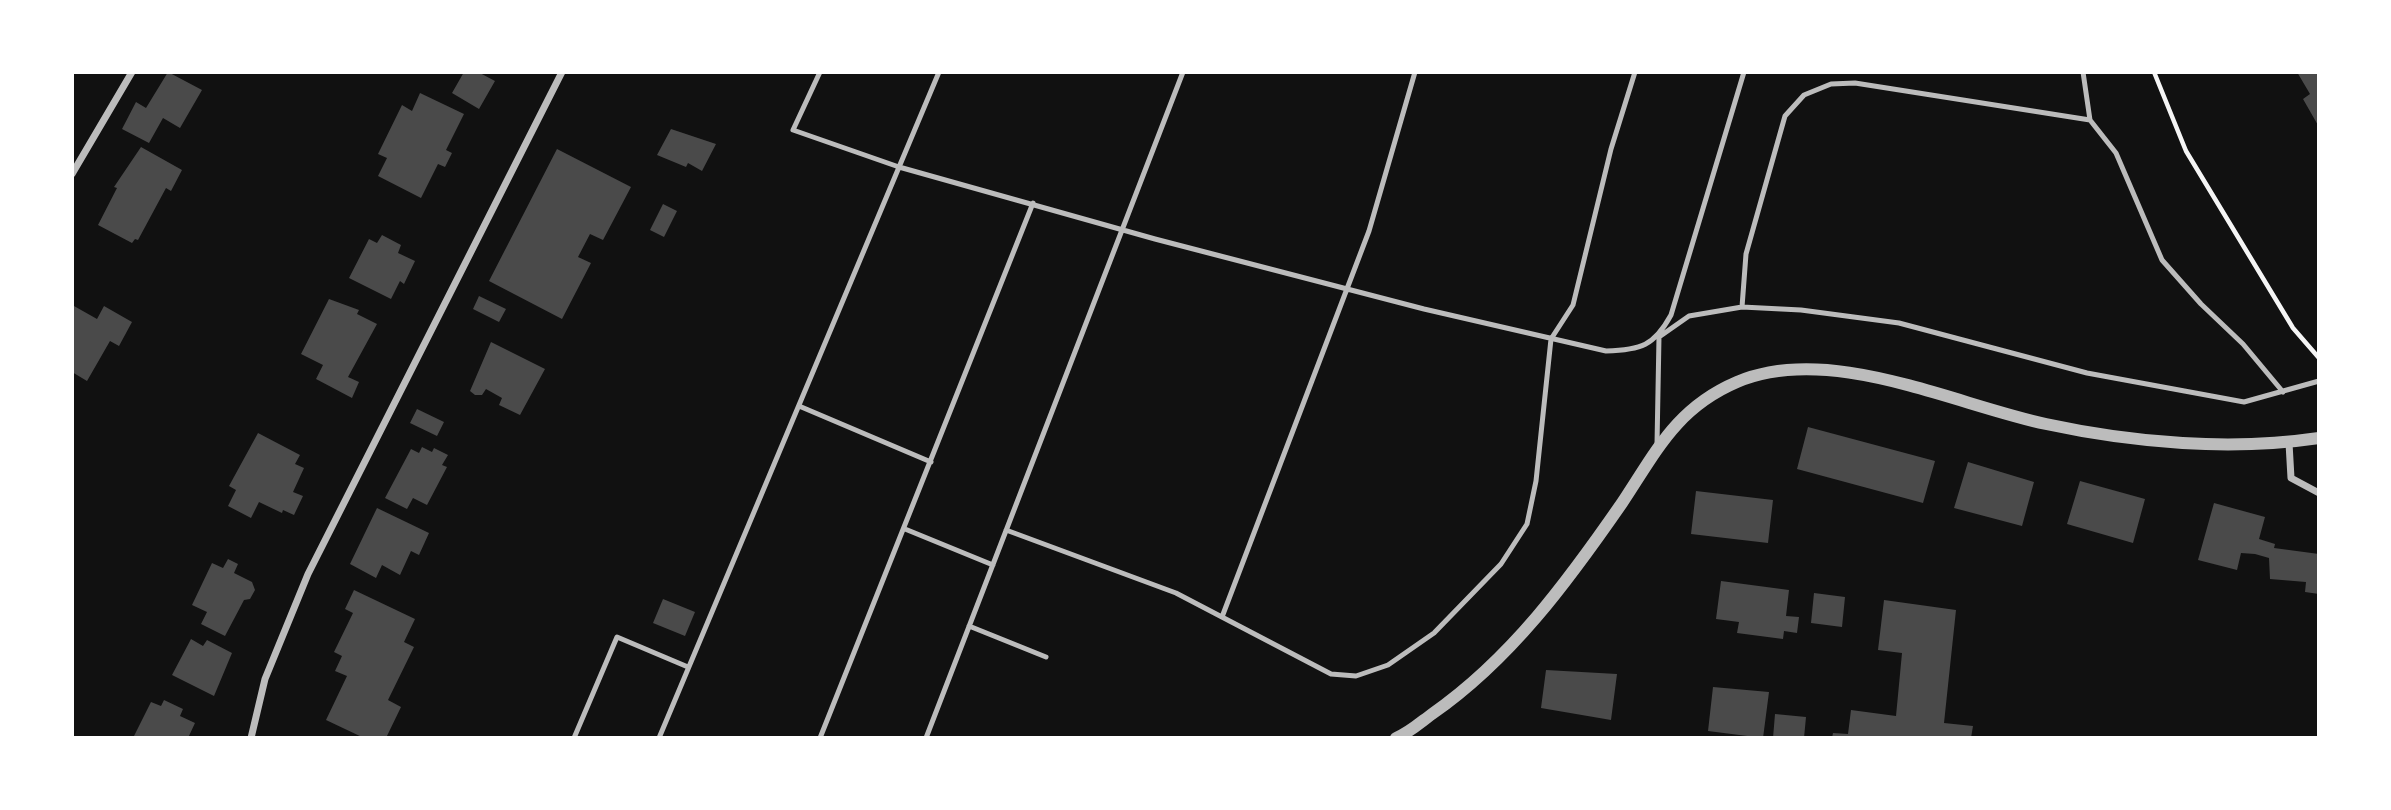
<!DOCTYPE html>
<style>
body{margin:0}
#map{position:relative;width:2391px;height:810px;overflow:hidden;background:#111;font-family:Karla,sans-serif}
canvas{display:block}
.frame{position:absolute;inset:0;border:74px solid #fff;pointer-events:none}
</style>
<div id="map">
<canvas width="2391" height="810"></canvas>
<div class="frame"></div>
</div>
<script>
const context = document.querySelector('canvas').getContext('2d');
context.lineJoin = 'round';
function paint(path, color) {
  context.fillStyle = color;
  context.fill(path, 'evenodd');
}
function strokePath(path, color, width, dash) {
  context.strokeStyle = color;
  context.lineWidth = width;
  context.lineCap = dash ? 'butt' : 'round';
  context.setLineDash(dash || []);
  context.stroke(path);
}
const building = new Path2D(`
 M 168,72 L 202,90 L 180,128 L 163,118 L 149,143 L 122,129 L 136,102 L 146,108 Z
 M 464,72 L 478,72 L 495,81 L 479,109 L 452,93 Z
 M 2297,72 L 2319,72 L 2319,127 L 2303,99 L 2310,94 Z
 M 420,93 L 464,114 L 446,150 L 452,153 L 445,167 L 438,164 L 421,198 L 378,176 L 387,158 L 378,154 L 402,105 L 412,111 Z
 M 671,129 L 716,144 L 702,171 L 688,163 L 686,167 L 657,155 Z
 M 141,147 L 182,170 L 171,191 L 166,188 L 138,240 L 135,239 L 132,243 L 98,225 L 117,188 L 114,187 Z
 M 557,149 L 631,187 L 603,240 L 590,234 L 578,257 L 591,263 L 562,319 L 489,281 Z
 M 663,204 L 677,211 L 664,237 L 650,230 Z
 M 382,235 L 401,245 L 398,253 L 415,261 L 404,284 L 400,281 L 391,299 L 349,278 L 369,239 L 377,243 Z
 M 479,296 L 506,309 L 499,322 L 473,309 Z
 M 329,299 L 359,310 L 357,314 L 377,324 L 348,377 L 359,382 L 352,398 L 316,379 L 323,365 L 301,354 Z
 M 74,306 L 97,319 L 104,306 L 132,322 L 119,346 L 110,341 L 87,381 L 72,372 Z
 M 491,342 L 545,369 L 520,415 L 499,405 L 502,398 L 486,389 L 482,395 L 475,395 L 470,391 Z
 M 417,409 L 444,422 L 437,436 L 410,423 Z
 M 1808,427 L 1935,461 L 1923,503 L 1797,469 Z
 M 258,433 L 300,455 L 295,464 L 304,468 L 293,492 L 303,496 L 294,515 L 283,510 L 282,513 L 259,502 L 251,518 L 228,506 L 236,490 L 229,486 Z
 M 422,447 L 432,452 L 434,448 L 448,455 L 442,465 L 447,467 L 427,505 L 413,498 L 407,509 L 385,498 L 411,449 L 419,453 Z
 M 1968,462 L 2034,482 L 2022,526 L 1954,508 Z
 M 2080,481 L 2145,499 L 2133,543 L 2067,524 Z
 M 1696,491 L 1773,500 L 1768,543 L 1691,534 Z
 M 2214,503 L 2265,517 L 2259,539 L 2275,544 L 2274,548 L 2319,554 L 2319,594 L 2305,592 L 2306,582 L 2270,579 L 2269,558 L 2255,554 L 2241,553 L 2237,570 L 2198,560 Z
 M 377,508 L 429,533 L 419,555 L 411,551 L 400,575 L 382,565 L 376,578 L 350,564 Z
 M 228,559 L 238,564 L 234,573 L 252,582 L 255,590 L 250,599 L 244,600 L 225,636 L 201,624 L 207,612 L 192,605 L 212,563 L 223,568 Z
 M 1721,581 L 1789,590 L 1786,616 L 1799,617 L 1797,633 L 1784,631 L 1783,639 L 1737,633 L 1739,622 L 1716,619 Z
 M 354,590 L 415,619 L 404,642 L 414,647 L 388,700 L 401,707 L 386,738 L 364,738 L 326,720 L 347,676 L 335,671 L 342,656 L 334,652 L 353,613 L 345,609 Z
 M 1814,593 L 1845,597 L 1842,627 L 1811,623 Z
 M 663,599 L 695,612 L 685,636 L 653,623 Z
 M 1884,600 L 1956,610 L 1944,723 L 1973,726 L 1971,738 L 1832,738 L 1833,733 L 1848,734 L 1851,710 L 1896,716 L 1902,653 L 1878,650 Z
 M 191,639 L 203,646 L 207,640 L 232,653 L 214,696 L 172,675 Z
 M 1546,670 L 1617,674 L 1611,720 L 1541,708 Z
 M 1713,687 L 1769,692 L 1763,738 L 1708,731 Z
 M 164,700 L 183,709 L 180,716 L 195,723 L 188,738 L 134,736 L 151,702 L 161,706 Z
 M 1775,714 L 1806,717 L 1804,738 L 1773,738 Z`);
const path = new Path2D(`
 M 2154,72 L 2186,151 L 2293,328 L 2319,358`);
const service = new Path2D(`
 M 820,72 L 793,130 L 899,167 L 1155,239 L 1424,309 L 1606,351 C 1641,350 1654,346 1671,315 L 1744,72
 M 2083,72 L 2090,120 L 2116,153 L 2162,260 L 2201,304 L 2243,344 L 2283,392
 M 1742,307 L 1746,254 L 1785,116 L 1804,95 L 1831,84 L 1855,83 L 2090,120
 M 799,406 L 931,462
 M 1657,444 L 1659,337 L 1689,316 L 1742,307 L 1801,310 L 1899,323 L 2087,373 L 2244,402 L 2319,381
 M 905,529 L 993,565
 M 1006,530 L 1176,593 L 1331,674 L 1356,676 L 1388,665 L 1434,633 L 1501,564 L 1527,524 L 1536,481 L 1551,339 L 1573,305 L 1611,149 L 1635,72
 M 1222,617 L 1369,231 L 1415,72
 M 969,626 L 1046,657
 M 574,738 L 617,637 L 688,667
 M 659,738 L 939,72
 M 820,738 L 1033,203
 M 926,738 L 1183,72`);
const minor = new Path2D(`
 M 72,174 L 132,72
 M 2289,443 L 2291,478 L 2319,493
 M 251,738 L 265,679 L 308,574 L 562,72`);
const tertiary = new Path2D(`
 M 1396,738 C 1409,733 1421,722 1432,714 C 1511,659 1568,581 1622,503 C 1656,452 1676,408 1737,382 C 1829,343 1953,404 2046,424 C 2134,443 2231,451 2319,438`);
paint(building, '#4a4a4a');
strokePath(path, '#f5f5f5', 4.5);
strokePath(service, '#bcbcbc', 5);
strokePath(minor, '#bcbcbc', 7);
strokePath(tertiary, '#bcbcbc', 12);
</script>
